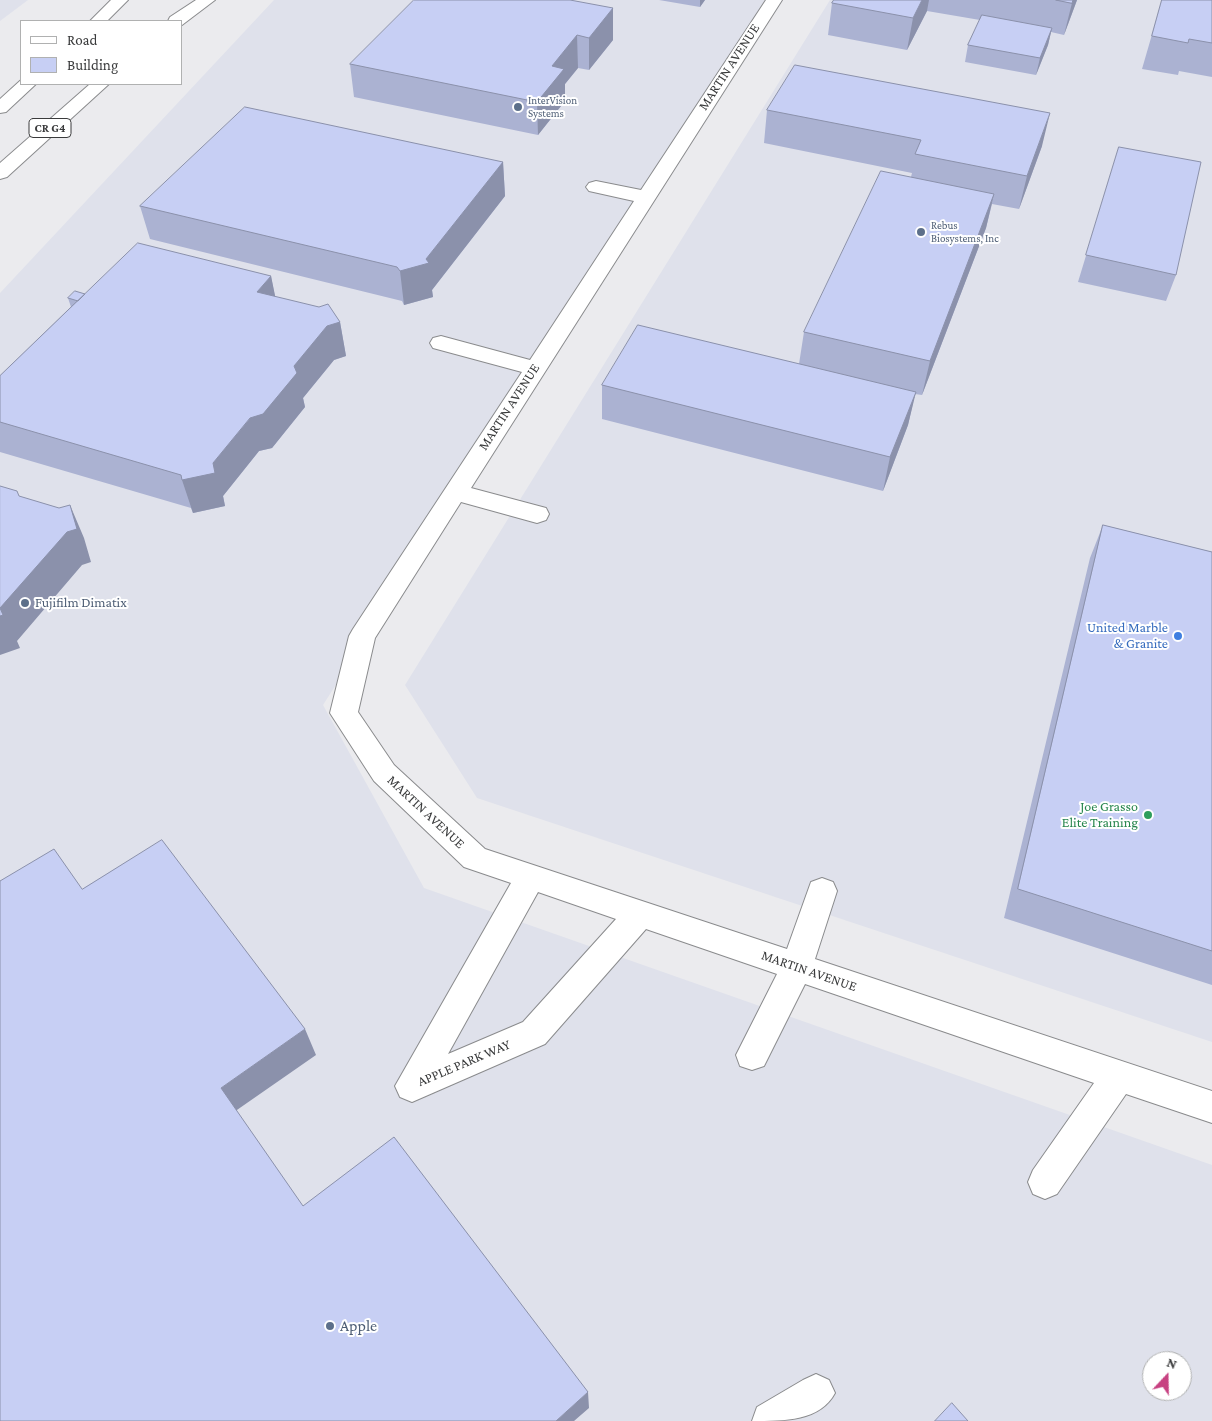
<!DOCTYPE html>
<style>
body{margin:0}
#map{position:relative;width:1212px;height:1421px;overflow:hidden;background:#ebebee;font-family:"Crimson Pro",serif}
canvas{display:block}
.legend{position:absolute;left:20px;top:20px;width:162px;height:65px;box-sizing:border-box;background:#fff;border:1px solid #b0b1b1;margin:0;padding:6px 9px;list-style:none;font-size:15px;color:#3a3b3c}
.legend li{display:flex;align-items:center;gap:10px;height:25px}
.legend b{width:25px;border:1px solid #b0b1b1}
.north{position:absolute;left:1142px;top:1351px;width:50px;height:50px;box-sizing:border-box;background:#fff;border:1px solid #b0b1b1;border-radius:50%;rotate:21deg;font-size:14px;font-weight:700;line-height:20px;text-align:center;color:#3a3b3c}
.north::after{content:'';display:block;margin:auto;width:18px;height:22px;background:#c74181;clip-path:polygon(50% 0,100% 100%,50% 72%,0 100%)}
</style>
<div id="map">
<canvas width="1212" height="1421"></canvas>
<ul class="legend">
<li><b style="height:6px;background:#fff"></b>Road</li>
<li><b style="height:14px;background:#c7cff4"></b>Building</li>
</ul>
<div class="north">N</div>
</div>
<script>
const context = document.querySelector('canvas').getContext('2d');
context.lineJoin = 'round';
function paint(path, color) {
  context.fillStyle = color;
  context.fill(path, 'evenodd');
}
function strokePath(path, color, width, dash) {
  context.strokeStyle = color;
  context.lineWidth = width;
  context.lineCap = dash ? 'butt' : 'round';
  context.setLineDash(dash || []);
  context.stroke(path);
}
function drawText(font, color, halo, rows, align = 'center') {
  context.font = font + ' "Crimson Pro",serif';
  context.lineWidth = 4;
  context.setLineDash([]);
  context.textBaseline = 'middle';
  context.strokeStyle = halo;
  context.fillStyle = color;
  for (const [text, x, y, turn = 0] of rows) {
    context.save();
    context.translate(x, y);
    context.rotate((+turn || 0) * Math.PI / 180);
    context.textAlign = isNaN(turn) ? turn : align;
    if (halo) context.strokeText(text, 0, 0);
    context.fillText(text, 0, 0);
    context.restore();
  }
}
const built = new Path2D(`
 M 0,0 L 28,0 L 0,21 Z
 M 274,0 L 772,0 L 323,705 L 424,888 L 1212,1165 L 1212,1421 L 0,1421 L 0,293 ZM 1152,1361 L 1182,1361 L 1182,1391 L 1152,1391 Z
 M 830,0 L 1212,0 L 1212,1042 L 477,798 L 405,685 Z`);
const minor = new Path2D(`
 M 766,0 L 782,0 L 471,488 L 546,508 L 549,514 L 546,520 L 537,523 L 461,502 L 375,638 L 358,712 L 394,765 L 485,849 L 787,949 L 811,882 L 822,878 L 833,882 L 837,891 L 815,959 L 1212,1091 L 1212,1123 L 1126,1094 L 1057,1194 L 1045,1199 L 1033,1194 L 1028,1182 L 1033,1170 L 1094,1083 L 805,984 L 764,1066 L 752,1070 L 740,1066 L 736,1055 L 777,974 L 646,929 L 545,1044 L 412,1102 L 400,1097 L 395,1086 L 511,883 L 464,867 L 374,781 L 330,713 L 349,636 L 353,629 L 522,372 L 433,348 L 430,343 L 433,338 L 441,336 L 530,360 L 634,201 L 589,191 L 586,187 L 589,183 L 596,181 L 641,190 ZM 538,892 L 616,919 L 523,1022 L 448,1054 Z
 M 816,1374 L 829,1380 L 835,1393 C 820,1421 785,1421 752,1421 L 757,1407 L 803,1380 Z`);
const highway = new Path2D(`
 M 111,0 L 128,0 L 107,21 L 90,21 Z
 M 196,0 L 215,0 L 182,25 L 181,21 L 168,21 L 170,17 Z
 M 21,80 L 21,84 L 36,84 L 6,112 L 0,113 L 0,99 Z
 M 90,84 L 109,84 L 7,177 L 0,179 L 0,163 Z`);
const wall = new Path2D(`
 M 659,0 L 705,0 L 700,7 Z
 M 834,0 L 1077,0 L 1064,35 L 1051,32 L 1048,45 L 1036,75 L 965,62 L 968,45 L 980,20 L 927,11 L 907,50 L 828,35 L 832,3 Z
 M 1162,0 L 1212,0 L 1212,77 L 1179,71 L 1178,75 L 1142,69 Z
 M 613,8 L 613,40 L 589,70 L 578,68 L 565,84 L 565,101 L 538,135 L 354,97 L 350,64 Z
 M 767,110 L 1042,146 L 1019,209 L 992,204 L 986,228 L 922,395 L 915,394 L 908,425 L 883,491 L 602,419 L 602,385 L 799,364 L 804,332 L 911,177 L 912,173 L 764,143 Z
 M 1119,147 L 1176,275 L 1166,301 L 1078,282 Z
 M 503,162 L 505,196 L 432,290 L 433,297 L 404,305 L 402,301 L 150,239 L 140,206 Z
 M 271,276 L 275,297 L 340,322 L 346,356 L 334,360 L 303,398 L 305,407 L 272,448 L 259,451 L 223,496 L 225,506 L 193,513 L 191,508 L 0,452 L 0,376 L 71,307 L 68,298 L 85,294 Z
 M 1103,525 L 1212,552 L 1212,985 L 1004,918 L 1090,558 Z`);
const shadedWall = new Path2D(`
 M 700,0 L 705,0 L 700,7 Z
 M 922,0 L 929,0 L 927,11 L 907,50 L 913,18 Z
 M 1073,0 L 1077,0 L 1064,35 L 1072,3 Z
 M 613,8 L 613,40 L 589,70 L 589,38 Z
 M 1052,28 L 1048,45 L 1036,75 L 1040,58 Z
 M 577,35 L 578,68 L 565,84 L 565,101 L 538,135 L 537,102 L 552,66 Z
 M 1050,113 L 1042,146 L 1019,209 L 1027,176 Z
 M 503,162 L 505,196 L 432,290 L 433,297 L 404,305 L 400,271 L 426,259 Z
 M 994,194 L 986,228 L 922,395 L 930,361 Z
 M 271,276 L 278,310 L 257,292 Z
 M 340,322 L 346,356 L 334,360 L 303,398 L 305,407 L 272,448 L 259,451 L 223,496 L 225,506 L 193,513 L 182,480 L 213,463 L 327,326 Z
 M 916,392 L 908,425 L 883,491 L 890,457 Z
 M 70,505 L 84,538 L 91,562 L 82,565 L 17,641 L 20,648 L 0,655 L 0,608 Z
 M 305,1029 L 316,1055 L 234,1112 L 221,1088 Z
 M 588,1392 L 589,1408 L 574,1421 L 556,1421 Z`);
const building = new Path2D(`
 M 414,0 L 570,0 L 613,8 L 589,38 L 577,35 L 552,66 L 564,69 L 537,102 L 350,64 Z
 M 834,0 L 922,0 L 913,18 L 832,3 Z
 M 1056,0 L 1073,0 L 1072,3 Z
 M 1162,0 L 1212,0 L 1212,43 L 1189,39 L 1188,43 L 1152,36 Z
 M 982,15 L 1052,28 L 1040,58 L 968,45 Z
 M 795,65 L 1050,113 L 1027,176 L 915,154 L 921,140 L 767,110 Z
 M 245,107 L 503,162 L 426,259 L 429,263 L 400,271 L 397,267 L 140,206 Z
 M 1119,147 L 1201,162 L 1176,275 L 1086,255 Z
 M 881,171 L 994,194 L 930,361 L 804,332 Z
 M 138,243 L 271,276 L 257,292 L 319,307 L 328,304 L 340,322 L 327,326 L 294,366 L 297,373 L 263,414 L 250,418 L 213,463 L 215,473 L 182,480 L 181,475 L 0,422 L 0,376 Z
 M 75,291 L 85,294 L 78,301 L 68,298 Z
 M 638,325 L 916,392 L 890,457 L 602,385 Z
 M 0,486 L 17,491 L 19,496 L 59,508 L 70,505 L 77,529 L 67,532 L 0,608 L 3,615 L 0,616 Z
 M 1103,525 L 1212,552 L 1212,951 L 1018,889 Z
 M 162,840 L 305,1029 L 221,1088 L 303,1206 L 394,1137 L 588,1392 L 556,1421 L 0,1421 L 0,881 L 54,849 L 82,889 Z
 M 952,1403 L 968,1421 L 935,1421 Z`);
const markers = [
 [518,107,5,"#5c6f8a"],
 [921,232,5,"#5c6f8a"],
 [25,603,5,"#5c6f8a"],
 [1178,636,5,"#3f7fe0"],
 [1148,815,5,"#2e9e5b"],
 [330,1326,5,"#5c6f8a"]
];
const farServicenames = [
 ["InterVision",528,101],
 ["Systems",528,114],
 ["Rebus",931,226],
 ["Biosystems, Inc",931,239]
];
const shields = [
 [50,128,42]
];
const shieldNames = [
 ["CR G4",50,128]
];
const streetNames = [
 ["MARTIN AVENUE",729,67,-57],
 ["MARTIN AVENUE",509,407,-57],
 ["MARTIN AVENUE",426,812,43],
 ["MARTIN AVENUE",809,971,19],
 ["APPLE PARK WAY",464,1063,-23]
];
const serviceNames = [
 ["Fujifilm Dimatix",35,603]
];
const shopNames = [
 ["United Marble",1168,628],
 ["& Granite",1168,644]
];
const leisureNames = [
 ["Joe Grasso",1138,807],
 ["Elite Training",1138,823]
];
const nearServicenames = [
 ["Apple",340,1326]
];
paint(built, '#dfe1eb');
strokePath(minor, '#8a8b8d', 2);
strokePath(highway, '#8a8b8d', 2);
paint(minor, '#fff');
paint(highway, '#fff');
paint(wall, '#abb2d2');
paint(shadedWall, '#8b91ab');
paint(building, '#c7cff4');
strokePath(building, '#8b91ab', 1);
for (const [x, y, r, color] of markers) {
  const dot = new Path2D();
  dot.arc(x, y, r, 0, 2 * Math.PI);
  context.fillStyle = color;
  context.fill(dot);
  strokePath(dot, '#fff', 2);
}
drawText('11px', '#4e5e75', '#fff', farServicenames, 'left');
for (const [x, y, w] of shields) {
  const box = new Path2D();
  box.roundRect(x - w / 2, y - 9.5, w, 19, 4);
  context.fillStyle = '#fff';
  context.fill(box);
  strokePath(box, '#3a3b3c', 1);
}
drawText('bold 12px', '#3a3b3c', null, shieldNames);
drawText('14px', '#3a3b3c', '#fff', streetNames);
drawText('14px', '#4e5e75', '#fff', serviceNames, 'left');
drawText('14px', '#366cbe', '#fff', shopNames, 'right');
drawText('14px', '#27864d', '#fff', leisureNames, 'right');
drawText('16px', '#4e5e75', '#fff', nearServicenames, 'left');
</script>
